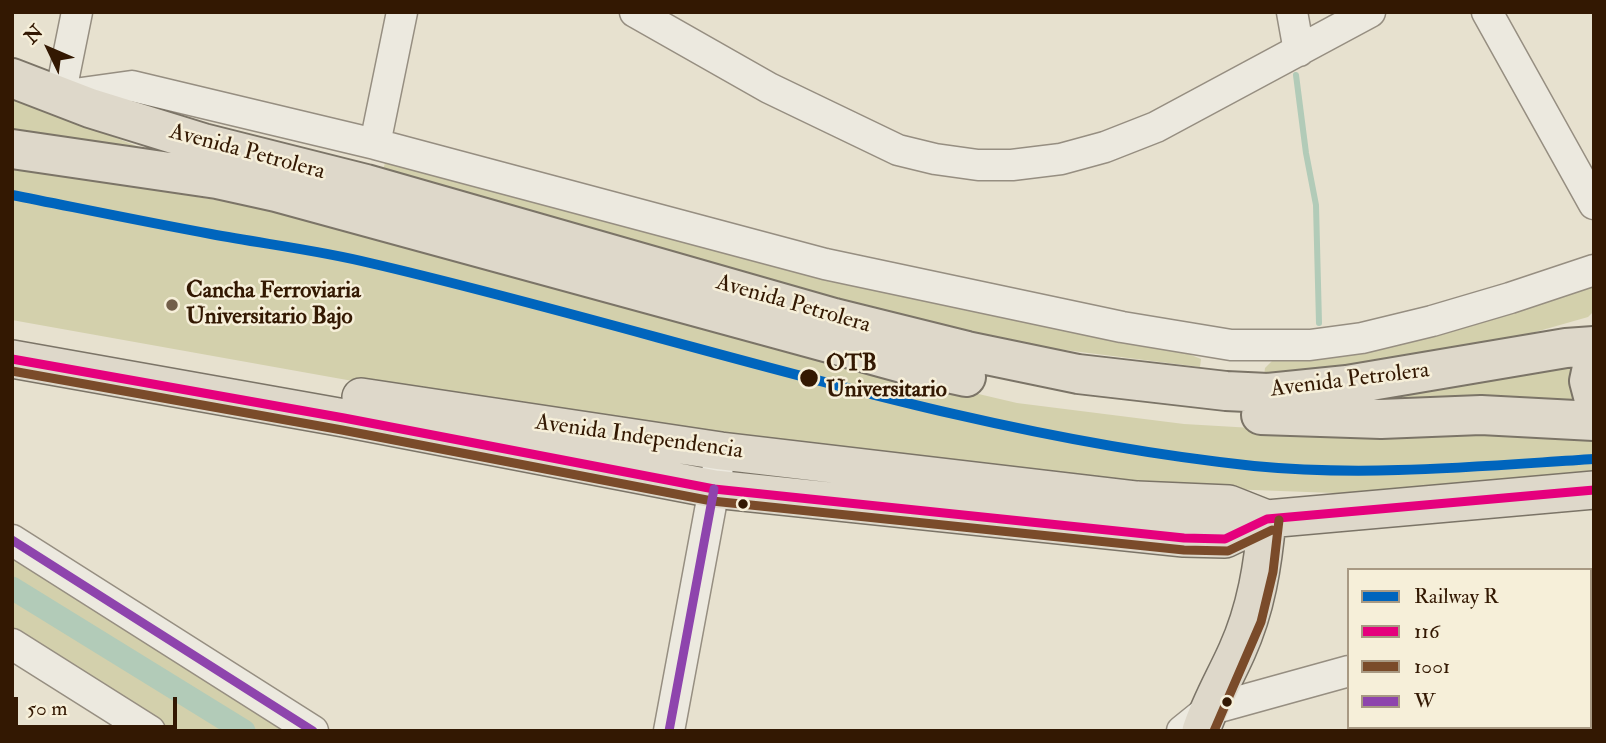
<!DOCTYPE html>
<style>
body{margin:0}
#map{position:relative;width:1606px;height:743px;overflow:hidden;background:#e7e1cf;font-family:"IM FELL Double Pica",serif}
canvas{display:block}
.frame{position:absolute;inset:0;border:14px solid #331802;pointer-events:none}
.legend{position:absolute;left:1347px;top:568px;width:245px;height:161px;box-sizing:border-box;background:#f6efd9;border:2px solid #a89983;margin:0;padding:9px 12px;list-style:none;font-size:21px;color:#331802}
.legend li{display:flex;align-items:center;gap:14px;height:35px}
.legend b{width:35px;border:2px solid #a89983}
.north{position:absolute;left:14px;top:14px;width:70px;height:70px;-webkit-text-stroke:5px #f6efd9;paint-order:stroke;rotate:314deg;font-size:19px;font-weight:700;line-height:28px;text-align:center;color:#331802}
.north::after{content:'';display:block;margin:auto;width:24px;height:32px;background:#331802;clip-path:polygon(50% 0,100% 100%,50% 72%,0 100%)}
.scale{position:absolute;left:14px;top:697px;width:163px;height:32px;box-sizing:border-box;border:4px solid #331802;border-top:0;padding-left:9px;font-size:21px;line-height:24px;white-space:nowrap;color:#331802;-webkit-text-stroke:5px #f6efd9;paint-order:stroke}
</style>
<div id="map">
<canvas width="1606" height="743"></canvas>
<div class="frame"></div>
<ul class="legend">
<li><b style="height:9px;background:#0065bd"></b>Railway R</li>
<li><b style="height:9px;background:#e5007d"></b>116</li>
<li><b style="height:9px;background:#7a4b2a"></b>1001</li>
<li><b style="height:9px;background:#8e44ad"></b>W</li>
</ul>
<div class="north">N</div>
<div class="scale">50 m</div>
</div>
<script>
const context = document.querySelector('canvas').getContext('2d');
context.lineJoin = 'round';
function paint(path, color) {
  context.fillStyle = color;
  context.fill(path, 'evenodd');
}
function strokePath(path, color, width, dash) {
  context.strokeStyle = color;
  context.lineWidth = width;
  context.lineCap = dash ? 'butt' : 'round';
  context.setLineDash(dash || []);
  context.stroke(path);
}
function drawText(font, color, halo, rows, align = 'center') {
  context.font = font + ' "IM FELL Double Pica",serif';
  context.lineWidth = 5;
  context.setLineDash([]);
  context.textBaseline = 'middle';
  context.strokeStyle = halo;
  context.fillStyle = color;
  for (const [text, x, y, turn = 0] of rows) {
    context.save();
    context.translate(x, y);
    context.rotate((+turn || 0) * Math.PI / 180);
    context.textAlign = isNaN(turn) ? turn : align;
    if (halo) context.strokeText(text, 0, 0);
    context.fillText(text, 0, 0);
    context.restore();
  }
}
const green = new Path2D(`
 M 12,97 L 152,152 L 319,181 L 12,136 Z
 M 385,163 L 858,283 L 1181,351 L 1201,359 L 1200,367 L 1049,348 L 950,328 L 381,176 Z
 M 12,167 L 278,210 L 889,373 L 1017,403 L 1184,424 L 1270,429 L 1594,439 L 1594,479 L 1361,494 L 1200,488 L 1003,465 L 727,437 L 498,407 L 23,322 L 12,320 Z
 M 1594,286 L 1594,311 L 1588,317 L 1458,354 L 1264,376 L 1265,368 L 1273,360 Z
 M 1581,357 L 1579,404 L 1299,406 Z
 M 12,554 L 293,731 L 173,731 L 12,630 Z`);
const stream = new Path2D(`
 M 1296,75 L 1306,153 L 1316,205 L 1319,323`);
const canal = new Path2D(`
 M 12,588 L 244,731`);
const minor = new Path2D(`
 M 77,12 L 60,96 L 132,86 L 375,144 L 825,264 L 1122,327 L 1231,345 L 1310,345 L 1362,338 L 1432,321 L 1510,298 L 1594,270
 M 635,12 L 769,88 L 898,150 L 935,159 L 978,165 L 1012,165 L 1061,159 L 1105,147 L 1156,127 L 1370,12
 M 1292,12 L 1299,51
 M 1487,12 L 1594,204
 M 375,144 L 402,12
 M 12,540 L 313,731
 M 1590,614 L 1594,614
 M 12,644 L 150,731
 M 669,731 L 721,451
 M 1182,731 L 1208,710 L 1349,671`);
const major = new Path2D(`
 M 12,359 L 344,418 L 714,489 L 1184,538 L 1225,539 L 1267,519 L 1594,490
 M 361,397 L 721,451 L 1137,500 L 1229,504 L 1267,519
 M 1201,731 C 1210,703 1225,678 1237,651 C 1256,609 1263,565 1267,519`);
const highway = new Path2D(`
 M 12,78 L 90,108 L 203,143 L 366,184 L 834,318 L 967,351 L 1078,374 L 1226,391 L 1268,393 L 1347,385 L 1566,348 L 1594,346
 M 12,149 L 217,179 L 276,192 L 902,363 L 966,377
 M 1594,358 L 1589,381 L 1594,400
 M 1261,415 L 1381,419 L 1481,415 L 1594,421`);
const bus1 = new Path2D(`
 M 12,359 L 344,418 L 714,489 L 1184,538 L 1225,539 L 1267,519 L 1594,490`);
const bus2 = new Path2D(`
 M 12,371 L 342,430 L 712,501 L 1184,550 L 1228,551 L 1272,530
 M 1214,731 L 1261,622 L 1273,572 L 1279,520`);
const bus3 = new Path2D(`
 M 12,540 L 313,731
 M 669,731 L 714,489`);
const rail1 = new Path2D(`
 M 12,195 C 78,208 145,222 211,234 C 264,244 318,250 370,263 C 664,331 953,435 1254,466 C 1367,477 1481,466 1594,459`);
const markers = [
 [172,305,7,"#725e4a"],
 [809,378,10,"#331802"],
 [743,504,6,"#331802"],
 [1227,702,6,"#331802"]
];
const streetNames = [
 ["Avenida Petrolera",247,153,15],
 ["Avenida Petrolera",793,305,16],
 ["Avenida Petrolera",1350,381,-7],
 ["Avenida Independencia",639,438,8]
];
const poiNames = [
 ["Cancha Ferroviaria",186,292],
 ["Universitario Bajo",186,318]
];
const stopNames = [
 ["OTB",826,365],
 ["Universitario",826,391]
];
paint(green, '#d3d0ac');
strokePath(stream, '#b2cbb8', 6);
strokePath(canal, '#b2cbb8', 23);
strokePath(minor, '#968e81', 33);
strokePath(major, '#7b7467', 40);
strokePath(highway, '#7b7467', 42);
strokePath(minor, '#ece9df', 30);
strokePath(major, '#ded8ca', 37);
strokePath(highway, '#ded8ca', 38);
strokePath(bus1, '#e5007d', 9);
strokePath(bus2, '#7a4b2a', 9);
strokePath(bus3, '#8e44ad', 9);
strokePath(rail1, '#0065bd', 10);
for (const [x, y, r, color] of markers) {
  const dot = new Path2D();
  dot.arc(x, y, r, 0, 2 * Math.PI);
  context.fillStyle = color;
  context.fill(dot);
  strokePath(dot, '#f6efd9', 2.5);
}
drawText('23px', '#331802', '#f6efd9', streetNames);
drawText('bold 23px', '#331802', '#f6efd9', poiNames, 'left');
drawText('bold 23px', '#331802', '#f6efd9', stopNames, 'left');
</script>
